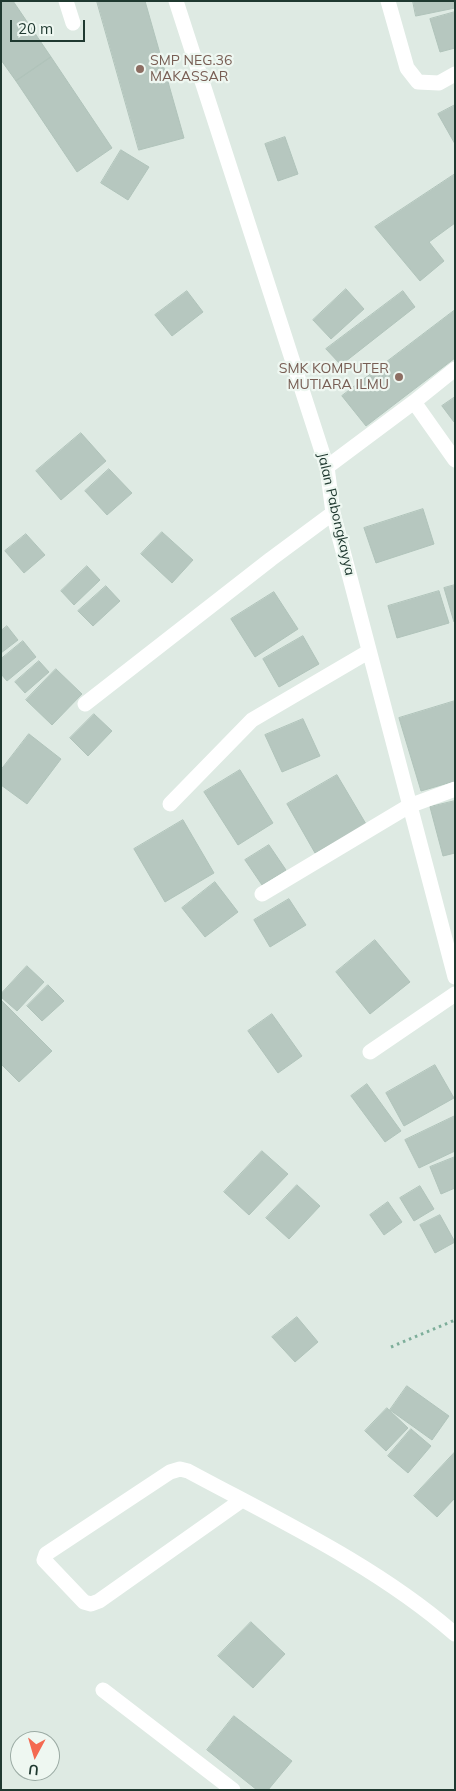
<!DOCTYPE html>
<style>
body{margin:0}
#map{position:relative;width:456px;height:1791px;overflow:hidden;background:#deeae3;font-family:Mulish,sans-serif}
canvas{display:block}
.frame{position:absolute;inset:0;border:2px solid #1f3930;pointer-events:none}
.north{position:absolute;left:10px;top:1731px;width:50px;height:50px;box-sizing:border-box;background:#eef7f1;border:1px solid #9baba4;border-radius:50%;rotate:186deg;font-size:14px;font-weight:700;line-height:20px;text-align:center;color:#1f3930}
.north::after{content:'';display:block;margin:auto;width:18px;height:22px;background:#f46951;clip-path:polygon(50% 0,100% 100%,50% 72%,0 100%)}
.scale{position:absolute;left:10px;top:20px;width:75px;height:22px;box-sizing:border-box;border:2px solid #1f3930;border-top:0;padding-left:6px;font-size:15px;line-height:18px;white-space:nowrap;color:#1f3930;-webkit-text-stroke:4px #eef7f1;paint-order:stroke}
</style>
<div id="map">
<canvas width="456" height="1791"></canvas>
<div class="frame"></div>
<div class="north">U</div>
<div class="scale">20 m</div>
</div>
<script>
const context = document.querySelector('canvas').getContext('2d');
context.lineJoin = 'round';
function paint(path, color) {
  context.fillStyle = color;
  context.fill(path, 'evenodd');
}
function strokePath(path, color, width, dash) {
  context.strokeStyle = color;
  context.lineWidth = width;
  context.lineCap = dash ? 'butt' : 'round';
  context.setLineDash(dash || []);
  context.stroke(path);
}
function drawText(font, color, halo, rows, align = 'center') {
  context.font = font + ' Mulish,sans-serif';
  context.lineWidth = 4.5;
  context.setLineDash([]);
  context.textBaseline = 'middle';
  context.strokeStyle = halo;
  context.fillStyle = color;
  for (const [text, x, y, turn = 0] of rows) {
    context.save();
    context.translate(x, y);
    context.rotate((+turn || 0) * Math.PI / 180);
    context.textAlign = isNaN(turn) ? turn : align;
    if (halo) context.strokeText(text, 0, 0);
    context.fillText(text, 0, 0);
    context.restore();
  }
}
const building = new Path2D(`
 M 1,1 L 13,1 L 51,57 L 16,81 L 1,60 Z
 M 97,1 L 145,1 L 184,138 L 139,150 Z
 M 413,1 L 454,1 L 455,8 L 416,16 Z
 M 455,12 L 455,48 L 440,52 L 430,19 Z
 M 51,57 L 112,148 L 77,172 L 16,81 Z
 M 455,105 L 455,144 L 438,114 Z
 M 285,137 L 298,174 L 278,181 L 265,144 Z
 M 121,150 L 149,167 L 128,200 L 101,183 Z
 M 455,174 L 455,223 L 429,242 L 444,261 L 420,281 L 375,227 Z
 M 346,289 L 364,309 L 331,339 L 313,320 Z
 M 187,291 L 203,312 L 172,336 L 155,315 Z
 M 403,291 L 415,307 L 341,365 L 326,349 Z
 M 455,310 L 455,358 L 366,426 L 342,396 Z
 M 455,397 L 455,421 L 454,422 L 442,406 Z
 M 81,433 L 106,461 L 61,500 L 36,471 Z
 M 109,469 L 132,493 L 107,515 L 85,491 Z
 M 423,509 L 434,544 L 376,563 L 364,528 Z
 M 162,532 L 193,560 L 172,583 L 141,554 Z
 M 26,534 L 45,555 L 24,573 L 5,551 Z
 M 87,566 L 100,580 L 74,605 L 61,591 Z
 M 455,585 L 455,621 L 454,622 L 444,588 Z
 M 106,586 L 120,601 L 93,626 L 78,611 Z
 M 439,591 L 449,623 L 397,638 L 388,606 Z
 M 274,592 L 298,629 L 255,657 L 231,619 Z
 M 7,626 L 18,640 L 1,653 L 1,631 Z
 M 303,636 L 319,664 L 279,687 L 263,659 Z
 M 23,641 L 36,657 L 7,681 L 1,674 L 1,659 Z
 M 39,661 L 49,672 L 25,693 L 15,682 Z
 M 56,669 L 82,694 L 52,725 L 26,700 Z
 M 455,701 L 455,781 L 421,791 L 399,718 Z
 M 94,714 L 112,731 L 88,756 L 70,738 Z
 M 303,719 L 320,756 L 282,772 L 265,735 Z
 M 29,734 L 61,759 L 27,804 L 1,785 L 1,770 Z
 M 240,770 L 273,823 L 238,845 L 204,792 Z
 M 337,775 L 366,824 L 315,853 L 287,804 Z
 M 455,801 L 455,853 L 443,856 L 430,807 Z
 M 183,820 L 214,873 L 165,902 L 134,849 Z
 M 269,845 L 286,870 L 262,885 L 245,860 Z
 M 215,882 L 238,912 L 205,937 L 182,908 Z
 M 289,899 L 306,925 L 270,947 L 254,920 Z
 M 375,940 L 410,982 L 370,1014 L 336,972 Z
 M 27,966 L 44,982 L 17,1011 L 1,997 L 1,994 Z
 M 48,985 L 64,1001 L 42,1021 L 27,1006 Z
 M 1,1000 L 52,1051 L 19,1082 L 1,1064 Z
 M 272,1014 L 302,1056 L 278,1073 L 248,1031 Z
 M 435,1065 L 454,1098 L 404,1126 L 386,1093 Z
 M 367,1084 L 401,1131 L 385,1142 L 351,1096 Z
 M 455,1116 L 455,1151 L 419,1168 L 405,1140 Z
 M 262,1151 L 288,1174 L 249,1215 L 224,1192 Z
 M 455,1157 L 455,1188 L 441,1194 L 430,1167 Z
 M 297,1185 L 320,1206 L 289,1239 L 266,1218 Z
 M 420,1186 L 434,1209 L 414,1221 L 400,1198 Z
 M 388,1202 L 402,1222 L 384,1235 L 370,1215 Z
 M 440,1215 L 455,1242 L 435,1253 L 420,1225 Z
 M 297,1317 L 318,1342 L 295,1362 L 272,1337 Z
 M 407,1386 L 449,1416 L 432,1440 L 390,1410 Z
 M 387,1408 L 408,1428 L 386,1451 L 365,1431 Z
 M 411,1429 L 431,1446 L 408,1473 L 388,1456 Z
 M 455,1452 L 455,1498 L 437,1517 L 414,1496 Z
 M 251,1622 L 285,1654 L 253,1688 L 218,1656 Z
 M 234,1716 L 292,1761 L 268,1790 L 257,1790 L 207,1750 Z`);
const path = new Path2D(`
 M 391,1347 L 455,1320`);
const minor = new Path2D(`
 M 66,1 L 73,23
 M 176,1 L 327,467 L 333,513 L 455,977
 M 388,1 L 407,68 L 418,82 L 439,83 L 455,74
 M 414,402 L 455,460
 M 327,467 L 414,402 L 455,369
 M 85,704 L 271,559 L 333,513
 M 170,804 L 252,720 L 368,652
 M 262,894 L 409,806 L 455,789
 M 370,1052 L 455,994
 M 242,1500 L 99,1601 L 91,1604 L 84,1602 L 44,1560 L 46,1554 L 170,1472 L 180,1469 L 188,1471 C 279,1520 377,1566 455,1634
 M 103,1690 L 233,1790`);
const markers = [
 [140,69,5,"#8d6e63"],
 [399,377,5,"#8d6e63"]
];
const educationNames = [
 ["SMP NEG.36",150,61],
 ["MAKASSAR",150,77],
 ["SMK KOMPUTER",389,369,"right"],
 ["MUTIARA ILMU",389,385,"right"]
];
const streetNames = [
 ["Jalan Pabongkayya",336,514,77]
];
paint(building, '#b6c7bf');
strokePath(building, '#b0c3ba', 1);
strokePath(path, '#7dae9a', 3, [2.5, 4]);
strokePath(minor, '#fff', 15);
for (const [x, y, r, color] of markers) {
  const dot = new Path2D();
  dot.arc(x, y, r, 0, 2 * Math.PI);
  context.fillStyle = color;
  context.fill(dot);
  strokePath(dot, '#eef7f1', 2);
}
drawText('14px', '#785e54', '#eef7f1', educationNames, 'left');
drawText('14px', '#1f3930', '#eef7f1', streetNames);
</script>
